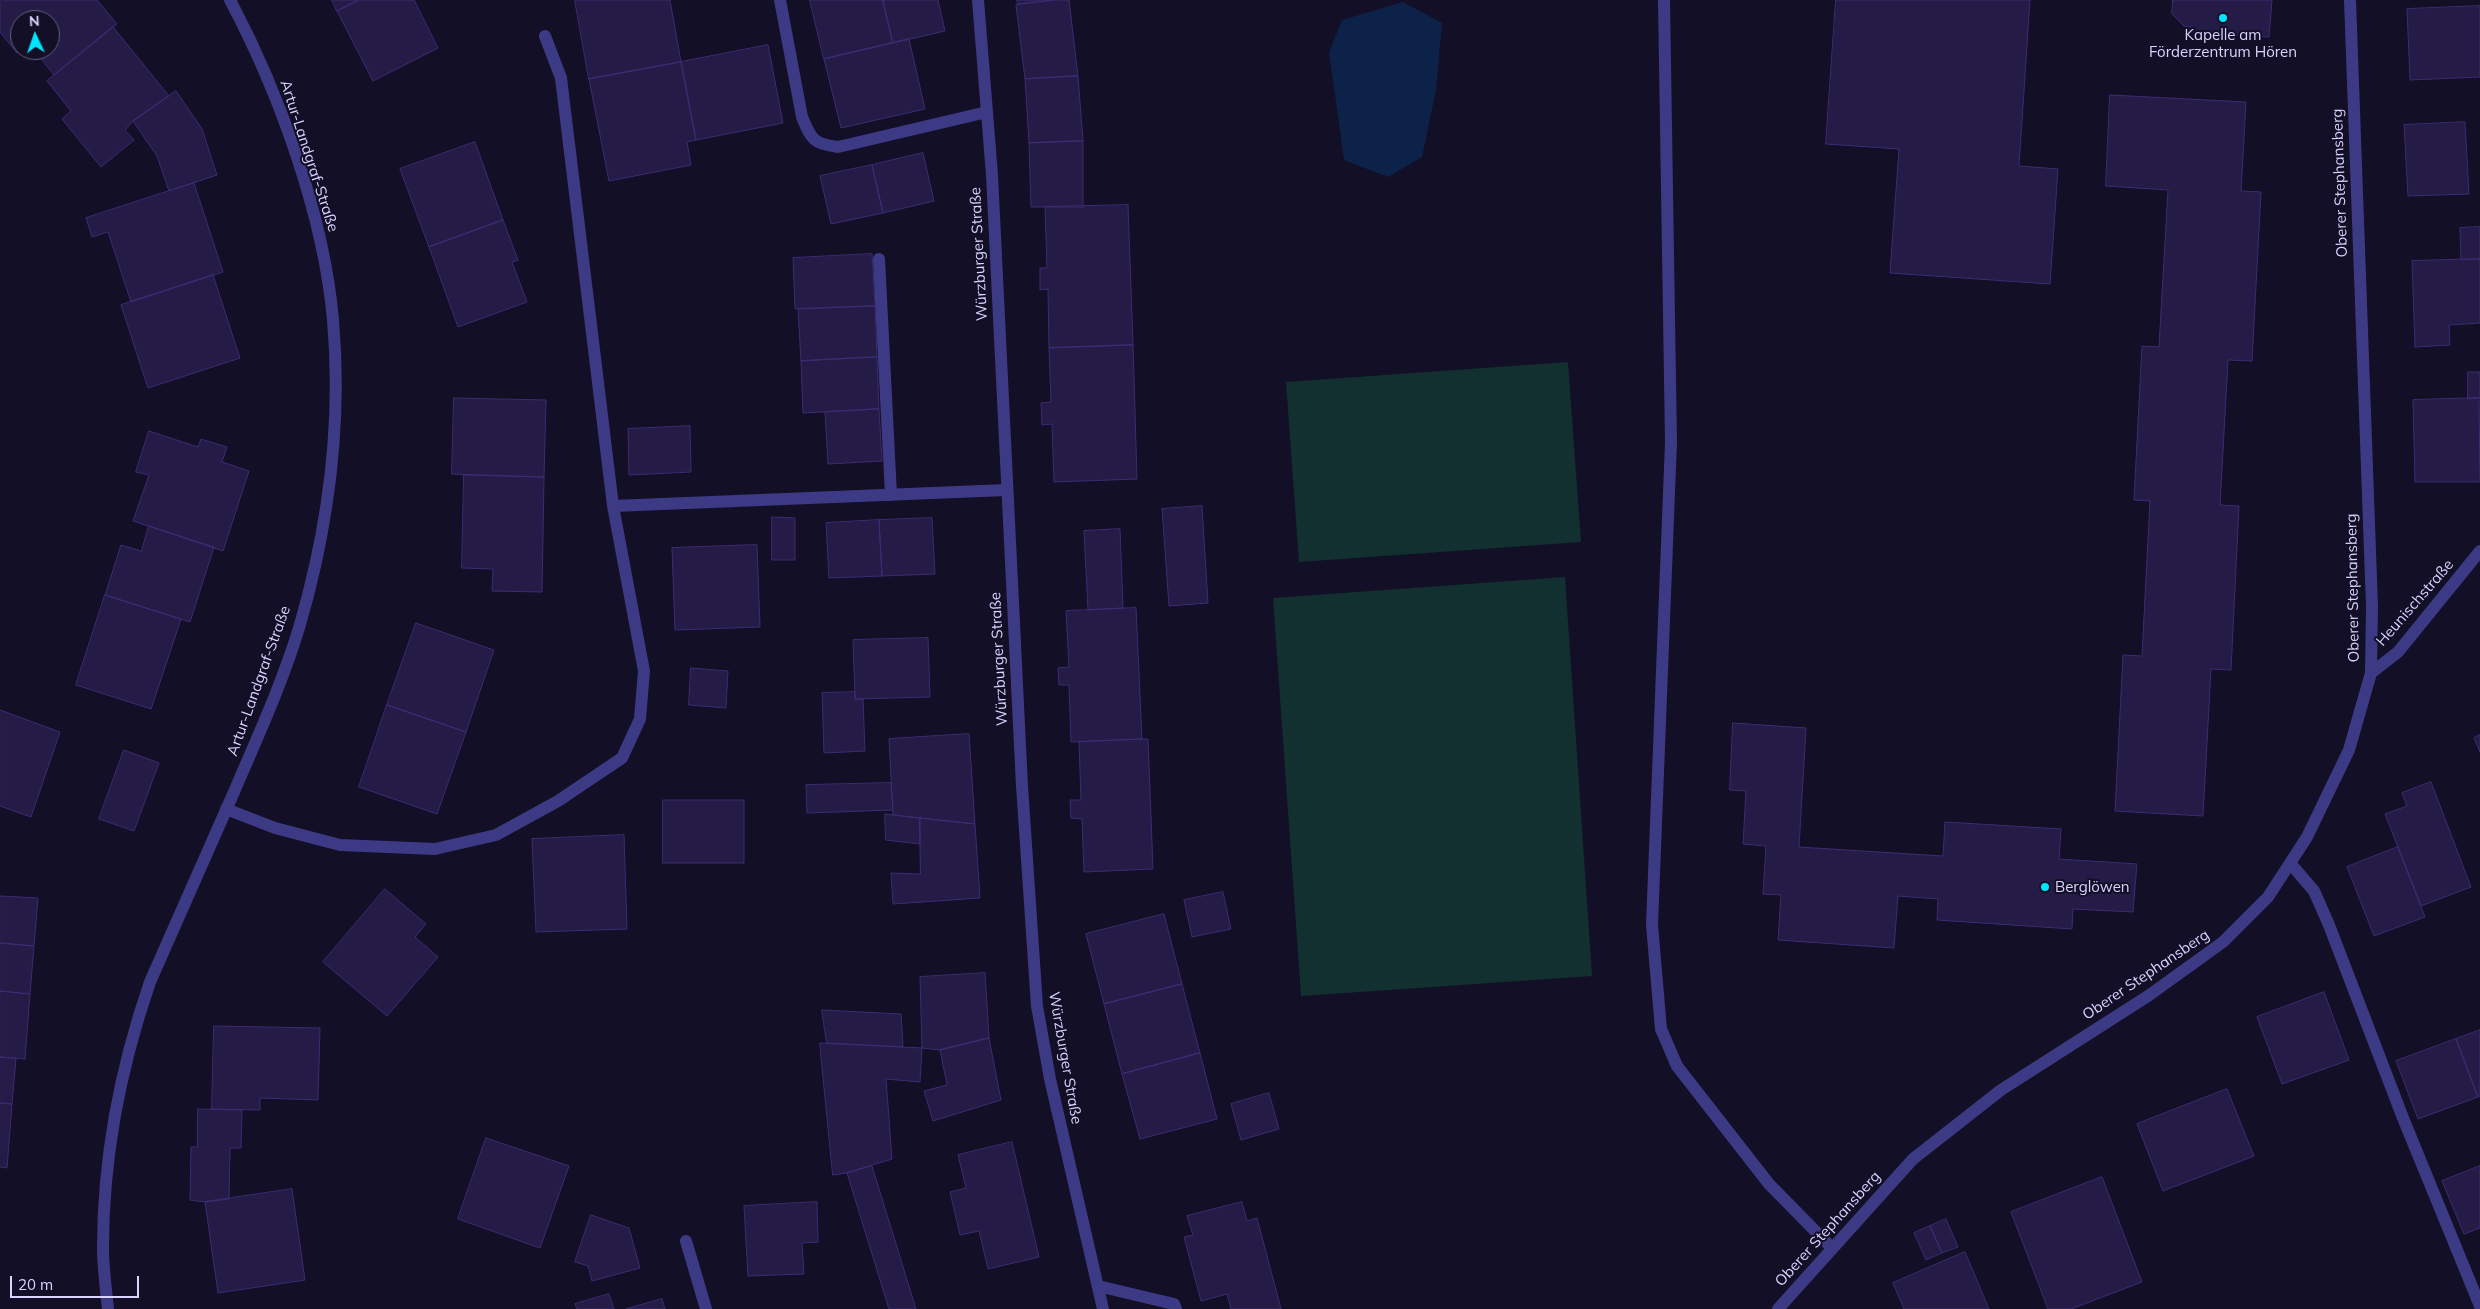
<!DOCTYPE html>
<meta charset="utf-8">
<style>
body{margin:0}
#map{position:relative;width:2480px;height:1309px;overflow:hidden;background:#130f26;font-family:Mulish,sans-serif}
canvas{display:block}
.north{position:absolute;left:10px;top:10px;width:50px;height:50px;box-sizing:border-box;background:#130f26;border:1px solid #625e7d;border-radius:50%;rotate:357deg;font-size:14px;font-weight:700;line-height:20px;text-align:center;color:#d9d4ff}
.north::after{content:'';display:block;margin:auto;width:18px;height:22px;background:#00e5ff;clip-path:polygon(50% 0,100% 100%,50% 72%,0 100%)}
.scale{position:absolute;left:10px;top:1276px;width:129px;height:22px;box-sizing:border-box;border:2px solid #d9d4ff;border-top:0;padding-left:6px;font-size:15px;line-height:18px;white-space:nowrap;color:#d9d4ff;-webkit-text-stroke:4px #130f26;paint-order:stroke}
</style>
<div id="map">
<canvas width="2480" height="1309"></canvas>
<div class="north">N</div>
<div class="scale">20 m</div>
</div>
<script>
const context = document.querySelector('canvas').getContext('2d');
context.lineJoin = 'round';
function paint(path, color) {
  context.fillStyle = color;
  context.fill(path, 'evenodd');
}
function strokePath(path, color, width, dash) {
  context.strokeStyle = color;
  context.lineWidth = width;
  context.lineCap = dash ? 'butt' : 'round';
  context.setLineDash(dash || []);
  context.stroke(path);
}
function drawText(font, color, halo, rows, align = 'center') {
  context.font = font + ' Mulish,sans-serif';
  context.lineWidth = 4;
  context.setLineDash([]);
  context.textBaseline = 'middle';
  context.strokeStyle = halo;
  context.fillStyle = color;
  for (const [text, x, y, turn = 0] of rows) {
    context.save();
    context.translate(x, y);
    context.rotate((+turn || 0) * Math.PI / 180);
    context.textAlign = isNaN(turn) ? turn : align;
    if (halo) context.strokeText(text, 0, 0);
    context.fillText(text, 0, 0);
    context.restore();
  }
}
const green = new Path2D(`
 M 1568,362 L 1581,542 L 1299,562 L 1286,382 Z
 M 1565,577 L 1592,976 L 1301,996 L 1273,598 Z`);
const water = new Path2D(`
 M 1403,2 L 1442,23 L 1436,90 L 1422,157 L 1388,177 L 1344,160 L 1329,52 L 1342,20 Z`);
const building = new Path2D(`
 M 3,0 L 97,0 L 117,24 L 54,75 L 34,50 L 50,50 L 50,20 L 20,20 L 20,50 L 17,53 L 0,32 L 0,2 Z
 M 332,0 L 359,0 L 337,11 Z
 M 359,0 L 414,0 L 438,48 L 373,81 L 337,11 Z
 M 575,0 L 670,0 L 681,62 L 589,79 Z
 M 810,0 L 883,0 L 893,43 L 824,59 Z
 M 883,0 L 938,0 L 945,31 L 893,43 Z
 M 1017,0 L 1054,0 L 1018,4 Z
 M 1054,0 L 1069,0 L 1078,76 L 1025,79 L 1016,5 Z
 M 1836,0 L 2030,0 L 2019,166 L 2058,169 L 2050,284 L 1890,273 L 1899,149 L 1826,144 Z
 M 2173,0 L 2272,0 L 2269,37 L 2192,32 L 2192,27 L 2184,26 L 2172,14 Z
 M 2480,6 L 2480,77 L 2410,80 L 2407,9 Z
 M 113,27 L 169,96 L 133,121 L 125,130 L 134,140 L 101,167 L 62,119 L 71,111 L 47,81 Z
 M 909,39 L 925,109 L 841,128 L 824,59 Z
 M 768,45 L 783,123 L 696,140 L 681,62 Z
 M 681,62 L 696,140 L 687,142 L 691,165 L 609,181 L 589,79 Z
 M 1078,76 L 1083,141 L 1029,143 L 1025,79 Z
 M 176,91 L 202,129 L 217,175 L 169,191 L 157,156 L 133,121 Z
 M 2110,95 L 2246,102 L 2241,191 L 2261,192 L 2252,361 L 2228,360 L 2220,505 L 2239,506 L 2231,670 L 2211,669 L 2203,816 L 2115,811 L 2123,655 L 2142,656 L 2150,501 L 2134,500 L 2142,346 L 2159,347 L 2168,190 L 2106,186 Z
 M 2465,122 L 2469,194 L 2408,196 L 2404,125 Z
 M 1083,141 L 1083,207 L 1031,207 L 1029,143 Z
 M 475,142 L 503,220 L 429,247 L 400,169 Z
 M 923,153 L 934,201 L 883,213 L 872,165 Z
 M 872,165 L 883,213 L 831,224 L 820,176 Z
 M 194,183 L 223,272 L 131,302 L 108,232 L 92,237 L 86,218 Z
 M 1128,205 L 1133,345 L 1049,348 L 1048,289 L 1040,290 L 1040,268 L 1047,268 L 1045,207 Z
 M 503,220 L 518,260 L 512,262 L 527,302 L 458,327 L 429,247 Z
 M 2480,227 L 2480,259 L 2461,260 L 2460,228 Z
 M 872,254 L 875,306 L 795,309 L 793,258 Z
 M 2480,259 L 2480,323 L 2449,325 L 2450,345 L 2415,347 L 2412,261 Z
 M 213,275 L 240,358 L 148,388 L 121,305 Z
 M 875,306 L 877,357 L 801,361 L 798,309 Z
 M 1133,345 L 1137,479 L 1054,482 L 1052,424 L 1042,425 L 1041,403 L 1051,402 L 1049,348 Z
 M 877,357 L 879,409 L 803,413 L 801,361 Z
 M 2468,372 L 2480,372 L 2480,398 L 2468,399 Z
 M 454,398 L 546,400 L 544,477 L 452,474 Z
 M 2479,398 L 2480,482 L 2415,482 L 2413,400 Z
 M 879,409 L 882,461 L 828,464 L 825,412 Z
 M 690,426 L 691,472 L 629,475 L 628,429 Z
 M 149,431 L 198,447 L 201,439 L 227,447 L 222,462 L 249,471 L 223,551 L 133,521 L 149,475 L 136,472 Z
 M 464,475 L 544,477 L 542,592 L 492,591 L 493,569 L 462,568 Z
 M 1202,506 L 1208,603 L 1169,606 L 1162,509 Z
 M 772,517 L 795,518 L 795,560 L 772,560 Z
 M 932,518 L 935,574 L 882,576 L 879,520 Z
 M 879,520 L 882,576 L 829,578 L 826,523 Z
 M 149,526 L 214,547 L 190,622 L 105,595 L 121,545 L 141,551 Z
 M 1120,529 L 1123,608 L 1088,610 L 1084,531 Z
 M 757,545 L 760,627 L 675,630 L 672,548 Z
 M 105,595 L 181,619 L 151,709 L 76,685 Z
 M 1136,608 L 1142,739 L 1071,742 L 1069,685 L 1059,685 L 1058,668 L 1069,667 L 1066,611 Z
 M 416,623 L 494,650 L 466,732 L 387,705 Z
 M 928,638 L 930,697 L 855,699 L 853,640 Z
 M 691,668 L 728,671 L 726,708 L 689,705 Z
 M 855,692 L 855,699 L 863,699 L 865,751 L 824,753 L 822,693 Z
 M 387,705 L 466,732 L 437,814 L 359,787 Z
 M 0,710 L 60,732 L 31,817 L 0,806 Z
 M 1733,723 L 1806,728 L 1799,847 L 1943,856 L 1945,822 L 2061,829 L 2059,859 L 2137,864 L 2133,912 L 2073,909 L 2072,929 L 1937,920 L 1938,899 L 1898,896 L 1894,948 L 1778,940 L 1781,895 L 1763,894 L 1766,846 L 1743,844 L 1746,791 L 1730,790 Z
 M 969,734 L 975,824 L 893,815 L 889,739 Z
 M 2480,735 L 2480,752 L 2474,738 Z
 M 1142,739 L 1148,739 L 1153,869 L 1084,872 L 1082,819 L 1071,818 L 1070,800 L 1081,800 L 1079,742 Z
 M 124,750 L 159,763 L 134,831 L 99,819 Z
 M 2431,782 L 2471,887 L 2421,906 L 2385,814 L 2407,806 L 2402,793 Z
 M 891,783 L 893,810 L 807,813 L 806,785 Z
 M 663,800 L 744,800 L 744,863 L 663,863 Z
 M 885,814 L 920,818 L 920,844 L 886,840 Z
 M 920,818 L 975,824 L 980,898 L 893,904 L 891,873 L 920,874 Z
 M 624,835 L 627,929 L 536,932 L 532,839 Z
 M 2398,847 L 2425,917 L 2374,936 L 2347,867 Z
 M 385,889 L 426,924 L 415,937 L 438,957 L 387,1016 L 323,962 Z
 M 1223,892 L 1231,929 L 1192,937 L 1184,900 Z
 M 0,896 L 38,898 L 34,946 L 0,943 Z
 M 1164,914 L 1182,984 L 1104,1004 L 1086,934 Z
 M 0,943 L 34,946 L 30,994 L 0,991 Z
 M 985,973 L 989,1038 L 940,1050 L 922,1048 L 920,977 Z
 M 1182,984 L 1200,1053 L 1122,1074 L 1104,1004 Z
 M 0,991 L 30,994 L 25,1059 L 0,1057 Z
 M 2324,992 L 2349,1060 L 2282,1084 L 2257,1017 Z
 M 822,1010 L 901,1014 L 903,1047 L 827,1043 Z
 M 214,1026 L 320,1028 L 318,1100 L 260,1098 L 260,1110 L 212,1109 Z
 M 2480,1030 L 2480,1096 L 2478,1097 L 2456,1039 Z
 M 989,1038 L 1001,1100 L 933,1121 L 924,1091 L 947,1085 L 940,1050 Z
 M 2456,1039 L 2478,1097 L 2418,1119 L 2396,1061 Z
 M 820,1043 L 922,1048 L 920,1082 L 886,1079 L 892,1159 L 847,1173 L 833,1175 Z
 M 1200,1053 L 1217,1119 L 1140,1139 L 1122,1074 Z
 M 0,1057 L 16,1058 L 12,1104 L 0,1103 Z
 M 2227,1089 L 2254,1156 L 2163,1191 L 2137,1124 Z
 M 1269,1093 L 1279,1129 L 1241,1140 L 1231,1104 Z
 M 0,1103 L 12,1104 L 7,1168 L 0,1167 Z
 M 198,1109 L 242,1110 L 241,1148 L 230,1148 L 229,1199 L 205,1202 L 190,1200 L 191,1147 L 197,1147 Z
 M 486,1138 L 569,1166 L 540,1248 L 458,1219 Z
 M 1012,1142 L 1039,1257 L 988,1269 L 979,1231 L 960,1235 L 950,1192 L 966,1188 L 958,1155 Z
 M 872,1166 L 916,1309 L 889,1309 L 847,1173 Z
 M 2480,1166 L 2480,1228 L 2464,1234 L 2442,1181 Z
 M 2102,1177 L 2142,1282 L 2071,1309 L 2048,1309 L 2011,1212 Z
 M 292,1189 L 305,1280 L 218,1293 L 205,1202 Z
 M 817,1202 L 818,1242 L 802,1243 L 804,1274 L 748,1276 L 744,1206 Z
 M 1242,1202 L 1247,1221 L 1257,1218 L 1281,1309 L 1231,1309 L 1227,1294 L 1201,1301 L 1184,1237 L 1193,1235 L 1187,1216 Z
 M 591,1215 L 629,1228 L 640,1268 L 592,1281 L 588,1266 L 575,1262 Z
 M 1946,1219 L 1958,1247 L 1942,1253 L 1930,1226 Z
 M 1930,1226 L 1942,1253 L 1926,1260 L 1914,1233 Z
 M 1965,1252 L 1989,1309 L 1904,1309 L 1893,1283 Z
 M 609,1294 L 614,1309 L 577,1309 L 575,1304 Z
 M 662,1299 L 665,1309 L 626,1309 Z`);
const minor = new Path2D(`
 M 780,0 L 802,117 C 811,139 813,144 838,147 L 987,112
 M 978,0 L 992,175 L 1022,786 L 1037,1006 L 1050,1079 L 1103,1309
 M 1664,0 L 1671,442 L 1652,925 L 1661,1029 L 1677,1066 L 1769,1184 L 1832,1248
 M 879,259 L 891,495
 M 613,506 L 1006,490
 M 2371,673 L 2398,652 L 2480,551
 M 226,809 L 275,828 L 340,845 L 435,849 L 496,835 L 558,801 L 622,758 L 640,719 L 644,671 L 613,506 L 561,78 L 545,36
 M 2290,863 L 2314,891 L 2329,925 L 2403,1118 L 2480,1306
 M 686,1241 L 706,1309
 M 1098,1286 L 1174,1304 L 1176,1309
 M 108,1309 C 106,1289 103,1268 103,1248 C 103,1156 120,1069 150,982 C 178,919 206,855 234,792 C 257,738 282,684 299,628 C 328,529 342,423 333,320 C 324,216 279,92 230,0
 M 1778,1309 L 1913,1159 L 2001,1090 L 2148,996 L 2223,942 L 2268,897 L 2307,837 L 2349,750 L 2371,673 L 2372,606 L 2350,0`);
const markers = [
 [2223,18,5,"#00e5ff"],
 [2045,887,5,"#00e5ff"]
];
const poiNames = [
 ["Kapelle am",2223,35],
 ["Förderzentrum Hören",2223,52],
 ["Berglöwen",2055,887,"left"]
];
const streetNames = [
 ["Artur-Landgraf-Straße",309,156,72],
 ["Oberer Stephansberg",2340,183,-92],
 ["Würzburger Straße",979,254,-93],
 ["Oberer Stephansberg",2353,588,-91],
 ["Heunischstraße",2415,603,-49],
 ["Würzburger Straße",999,659,-93],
 ["Artur-Landgraf-Straße",259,681,-70],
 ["Oberer Stephansberg",2146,975,-34],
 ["Würzburger Straße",1065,1058,80],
 ["Oberer Stephansberg",1828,1229,-48]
];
paint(green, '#12302f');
paint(water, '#0c2248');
paint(building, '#241b47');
strokePath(building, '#3b2d73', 1);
strokePath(minor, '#3d3a85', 12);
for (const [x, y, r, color] of markers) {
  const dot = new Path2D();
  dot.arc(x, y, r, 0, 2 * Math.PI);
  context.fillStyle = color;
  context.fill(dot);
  strokePath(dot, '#130f26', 2);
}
drawText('15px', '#d9d4ff', '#130f26', poiNames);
drawText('15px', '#d9d4ff', '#130f26', streetNames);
</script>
